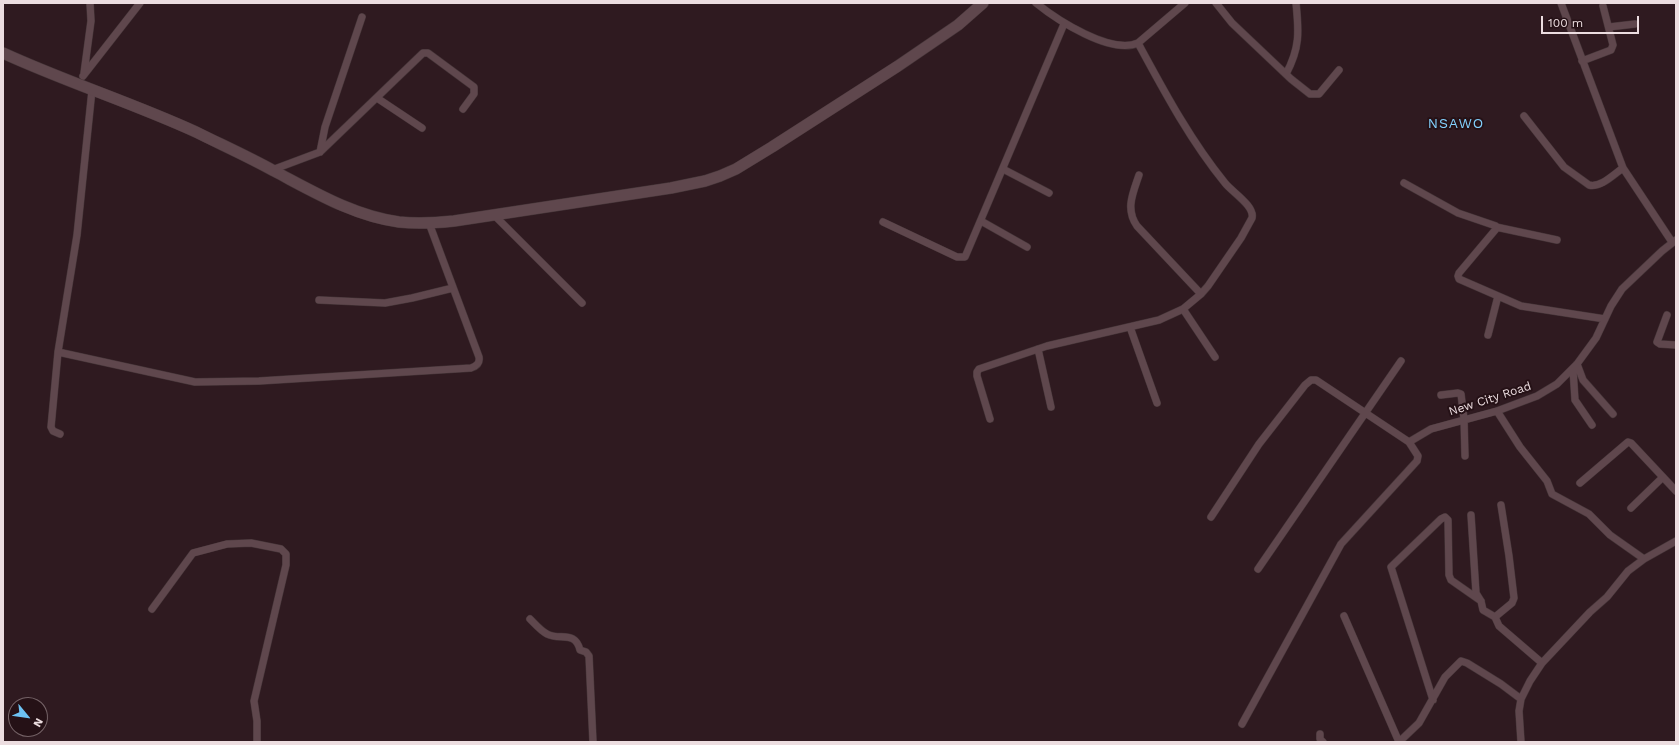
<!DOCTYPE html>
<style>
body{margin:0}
#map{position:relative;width:1679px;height:745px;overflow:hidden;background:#2f1a20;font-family:"Work Sans",sans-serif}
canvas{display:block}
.frame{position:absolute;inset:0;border:4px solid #ecdde0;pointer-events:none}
.north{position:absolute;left:8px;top:697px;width:40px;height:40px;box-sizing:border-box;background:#251116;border:1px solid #756367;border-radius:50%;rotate:119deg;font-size:11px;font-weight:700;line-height:16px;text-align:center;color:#ecdde0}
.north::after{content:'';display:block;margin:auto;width:14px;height:18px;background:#6dc2f3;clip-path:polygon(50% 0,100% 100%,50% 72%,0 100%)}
.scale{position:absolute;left:1541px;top:16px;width:98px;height:18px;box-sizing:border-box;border:2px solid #ecdde0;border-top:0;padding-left:5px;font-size:12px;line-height:14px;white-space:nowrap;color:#ecdde0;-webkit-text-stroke:3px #251116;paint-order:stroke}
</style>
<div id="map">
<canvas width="1679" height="745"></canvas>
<div class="frame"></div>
<div class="north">N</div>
<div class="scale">100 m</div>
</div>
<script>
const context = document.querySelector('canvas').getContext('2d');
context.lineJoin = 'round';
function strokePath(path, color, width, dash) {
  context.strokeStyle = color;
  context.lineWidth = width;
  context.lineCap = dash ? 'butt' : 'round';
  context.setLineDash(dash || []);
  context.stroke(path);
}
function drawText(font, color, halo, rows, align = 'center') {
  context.font = font + ' "Work Sans",sans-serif';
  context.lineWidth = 4;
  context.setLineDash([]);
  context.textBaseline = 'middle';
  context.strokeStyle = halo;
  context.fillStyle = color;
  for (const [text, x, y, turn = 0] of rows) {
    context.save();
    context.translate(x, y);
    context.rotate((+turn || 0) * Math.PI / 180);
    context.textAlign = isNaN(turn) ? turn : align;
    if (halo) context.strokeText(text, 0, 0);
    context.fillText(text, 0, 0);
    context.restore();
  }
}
const street = new Path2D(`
 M 1036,3 C 1057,20 1111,55 1138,43 L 1185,3
 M 1216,3 L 1232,23 L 1291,79 L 1310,94 L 1319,94 L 1339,70
 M 1561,3 L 1623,168 L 1672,242
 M 1609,27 L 1635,24
 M 1582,61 L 1611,50 L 1613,45 L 1603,6
 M 84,73 L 91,21 L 90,3
 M 1286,74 C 1300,48 1299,32 1296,3
 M 83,76 L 140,3
 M 377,98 L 422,128
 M 1524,116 L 1564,167 L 1589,185 C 1601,188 1614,174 1623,168
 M 320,152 L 325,127 L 362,17
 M 1003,169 L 1049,193
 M 272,170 L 320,152 L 423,53 L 428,53 L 474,87 L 474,94 L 463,109
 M 1139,175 C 1133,193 1125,209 1137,226 L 1201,294
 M 1404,183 L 1458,213 L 1496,226 L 1496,229 L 1459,273 L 1458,276 L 1459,279 L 1521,306 L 1605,319
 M 493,214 L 582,303
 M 981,221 L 1027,247
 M 883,222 L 957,257 L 965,257 L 1064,24
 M 1496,227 L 1557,240
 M 319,300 L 385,303 L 412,298 L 453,288
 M 1183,309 L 1215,357
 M 1667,315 L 1657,342 L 1660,344 L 1676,345
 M 1130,327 L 1157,403
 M 1488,335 L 1498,296
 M 1038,349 L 1051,407
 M 58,352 L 195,382 L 259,381 L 471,368 C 477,366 480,363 479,357 L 429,223
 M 1577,364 L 1583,380 L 1613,414
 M 1573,369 L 1575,400 L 1592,425
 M 1441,395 L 1458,393 L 1461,394 L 1464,419 L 1465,456
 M 1497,411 L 1520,447 L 1547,481 L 1552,494 L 1589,514 L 1610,535 L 1644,559
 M 990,419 L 977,376 L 977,372 L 979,369 L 1047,346 L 1159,320 L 1183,309 L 1201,294 L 1208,286 L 1241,238 L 1252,218 C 1255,206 1232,192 1225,183 C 1190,140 1164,91 1138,43
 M 60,434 L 53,431 L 51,427 L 58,352 L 77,235 L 92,90
 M 1409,442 L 1431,429 L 1497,411 L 1537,396 L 1557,384 L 1577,364 L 1596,338 L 1611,306 L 1622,289 L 1662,251 L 1676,240
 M 1580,483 L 1628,442 L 1631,443 L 1676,491
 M 1631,508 L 1663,477
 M 1471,515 L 1476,593 L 1481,601 L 1483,610 L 1495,617 L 1499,626 L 1542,663
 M 1211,517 L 1259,444 L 1305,385 L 1311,380 L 1316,380 L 1409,442 L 1418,456 L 1417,461 L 1341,544 L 1242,724
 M 1258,569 L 1401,361
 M 152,609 L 193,553 L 227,544 L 251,543 L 281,549 L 286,554 L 286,565 L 254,701 L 257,721 L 257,742
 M 1344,616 L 1399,742
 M 1495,617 L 1512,603 L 1514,598 L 1509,556 L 1501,505
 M 530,619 C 535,624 541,631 547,634 C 560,641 575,630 580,650 L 586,652 L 589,656 L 593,742
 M 1433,700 L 1391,567 L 1441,519 L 1445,517 L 1448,520 L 1449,575 L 1451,580 L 1481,601
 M 1320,734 L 1320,739 L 1323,742
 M 1399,742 L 1419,723 L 1445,677 L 1461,661 L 1467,663 L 1501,684 L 1521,699
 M 1521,742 L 1519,711 L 1521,699 L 1530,681 L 1542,663 L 1590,612 L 1607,597 L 1628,571 L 1644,559 L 1676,541`);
const secondary = new Path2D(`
 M 3,53 C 66,82 133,103 196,132 C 222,145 249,157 274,171 C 314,192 354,216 399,222 C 418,224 435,223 454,221 L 671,188 L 705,181 L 720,176 L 736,169 L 772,147 L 898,66 L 958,25 L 983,3`);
const streetNames = [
 ["New City Road",1490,399,-18]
];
const quarterNames = [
 ["NSAWO",1456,124]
];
strokePath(street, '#453538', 8);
strokePath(secondary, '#453538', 12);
strokePath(street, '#5f474d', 7);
strokePath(secondary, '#5f474d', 11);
drawText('12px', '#ecdde0', '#251116', streetNames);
context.letterSpacing = '1px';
drawText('14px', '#83d1fe', '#251116', quarterNames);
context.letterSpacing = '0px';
</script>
